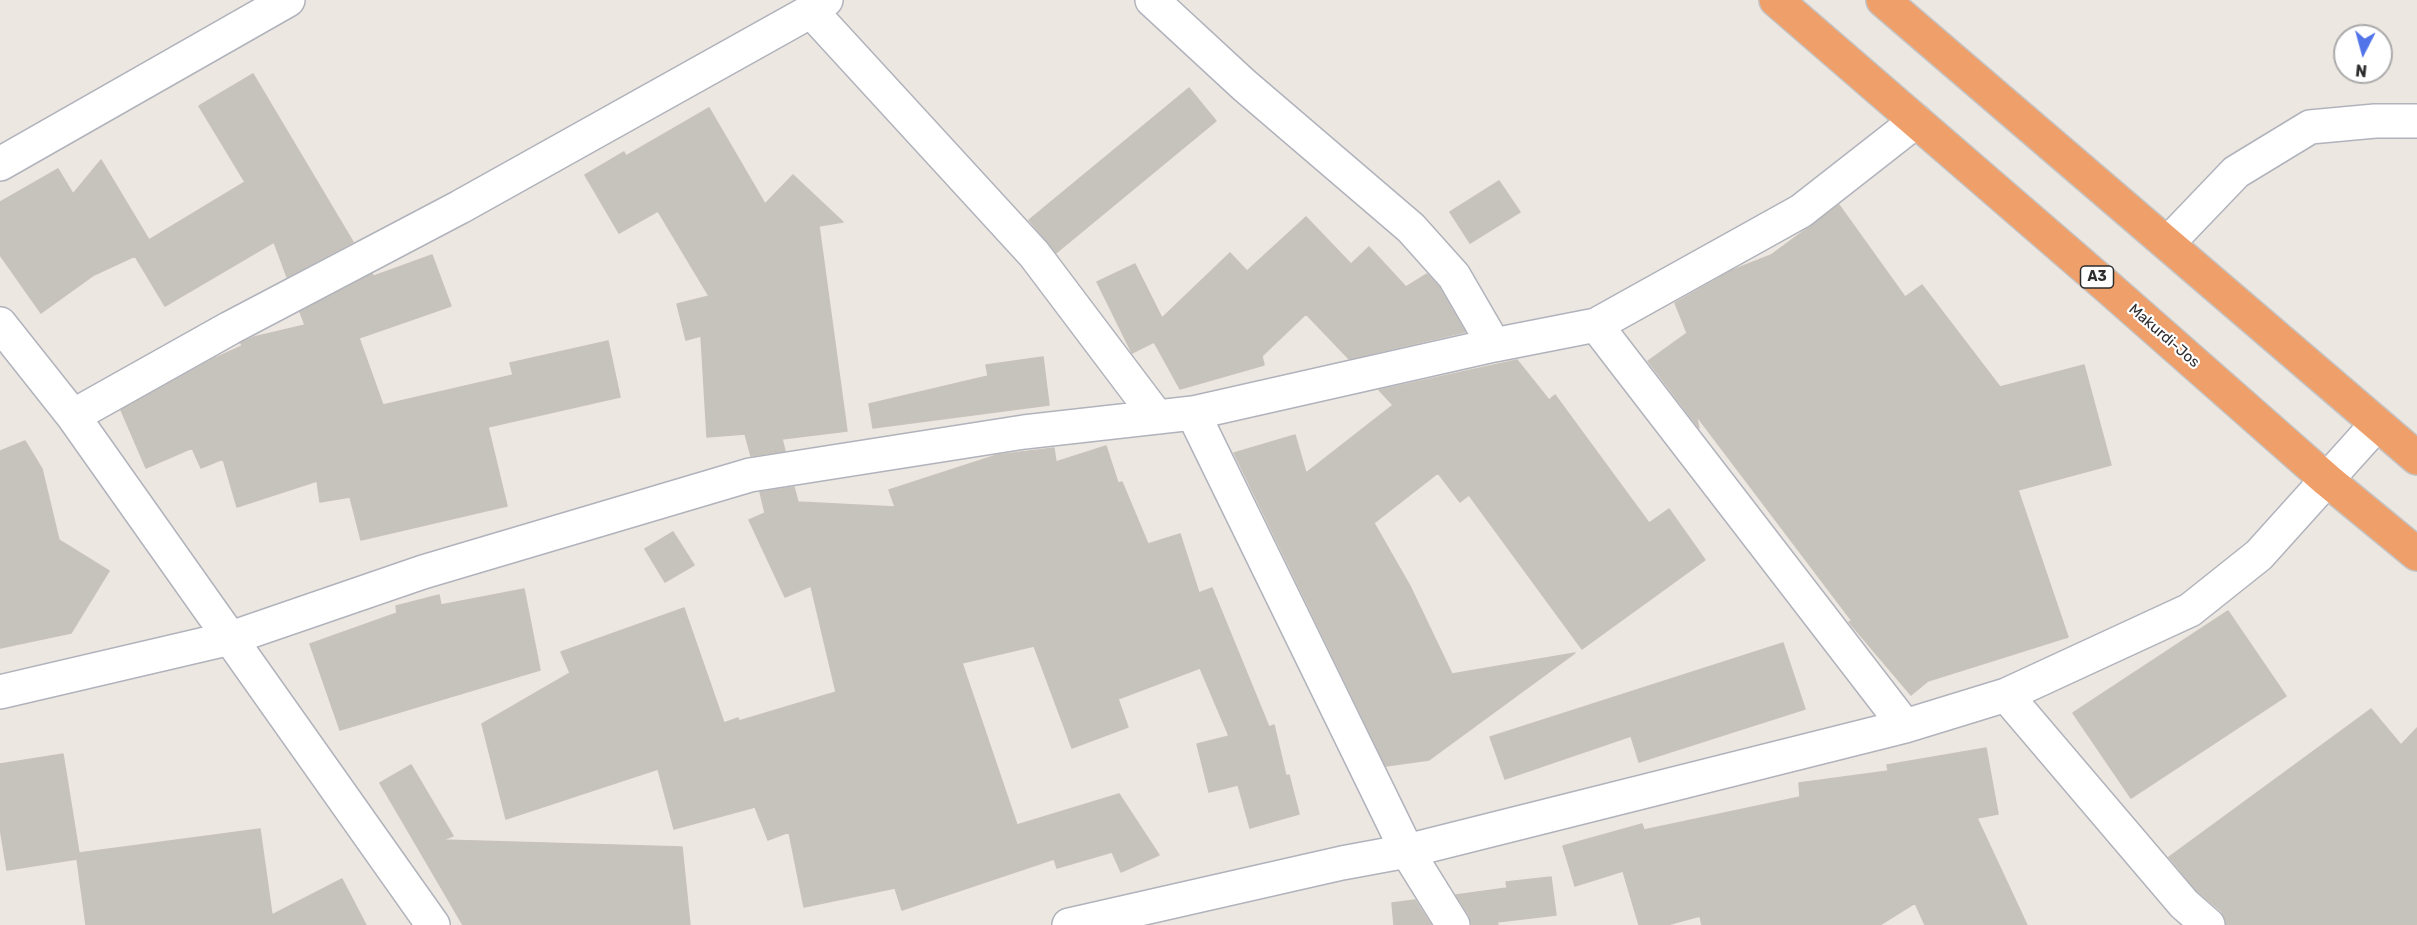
<!DOCTYPE html>
<style>
body{margin:0}
#map{position:relative;width:2417px;height:925px;overflow:hidden;background:#ede7e1;font-family:Rubik,sans-serif}
canvas{display:block}
.north{position:absolute;left:2333px;top:24px;width:60px;height:60px;box-sizing:border-box;background:#fff;border:2px solid #ababab;border-radius:50%;rotate:186deg;font-size:16px;font-weight:700;line-height:24px;text-align:center;color:#2d2d2d}
.north::after{content:'';display:block;margin:auto;width:21px;height:27px;background:#5274e9;clip-path:polygon(50% 0,100% 100%,50% 72%,0 100%)}
</style>
<div id="map">
<canvas width="2417" height="925"></canvas>
<div class="north">N</div>
</div>
<script>
const context = document.querySelector('canvas').getContext('2d');
context.lineJoin = 'round';
function paint(path, color) {
  context.fillStyle = color;
  context.fill(path, 'evenodd');
}
function strokePath(path, color, width, dash) {
  context.strokeStyle = color;
  context.lineWidth = width;
  context.lineCap = dash ? 'butt' : 'round';
  context.setLineDash(dash || []);
  context.stroke(path);
}
function drawText(font, color, halo, rows, align = 'center') {
  context.font = font + ' Rubik,sans-serif';
  context.lineWidth = 4.5;
  context.setLineDash([]);
  context.textBaseline = 'middle';
  context.strokeStyle = halo;
  context.fillStyle = color;
  for (const [text, x, y, turn = 0] of rows) {
    context.save();
    context.translate(x, y);
    context.rotate((+turn || 0) * Math.PI / 180);
    context.textAlign = isNaN(turn) ? turn : align;
    if (halo) context.strokeText(text, 0, 0);
    context.fillText(text, 0, 0);
    context.restore();
  }
}
const building = new Path2D(`
 M 253,74 L 353,242 L 287,277 L 274,242 L 165,306 L 135,256 L 94,275 L 41,313 L 0,255 L 0,202 L 58,169 L 73,194 L 101,160 L 149,240 L 245,182 L 199,106 Z
 M 1189,88 L 1216,121 L 1056,253 L 1029,220 Z
 M 709,108 L 765,204 L 793,175 L 843,222 L 819,226 L 847,431 L 782,439 L 785,451 L 751,456 L 745,434 L 707,437 L 701,336 L 686,340 L 677,304 L 709,296 L 658,211 L 619,233 L 585,175 L 624,152 L 626,156 Z
 M 1499,181 L 1520,212 L 1470,243 L 1450,212 Z
 M 1839,205 L 1905,297 L 1922,285 L 2000,387 L 2084,365 L 2111,465 L 2018,490 L 2068,637 L 1928,681 L 1911,695 L 1849,622 L 1852,621 L 1696,415 L 1699,428 L 1648,361 L 1687,333 L 1675,303 L 1733,270 L 1771,255 Z
 M 1306,217 L 1351,264 L 1369,247 L 1406,287 L 1427,274 L 1439,287 L 1465,332 L 1349,359 L 1306,314 L 1262,356 L 1264,365 L 1180,389 L 1154,342 L 1132,353 L 1097,282 L 1135,264 L 1162,318 L 1230,253 L 1247,271 Z
 M 432,255 L 451,306 L 359,338 L 383,405 L 513,375 L 510,363 L 608,341 L 620,397 L 488,427 L 507,506 L 361,540 L 350,497 L 320,502 L 317,481 L 237,507 L 223,459 L 201,468 L 192,448 L 146,468 L 121,410 L 213,359 L 242,346 L 241,343 L 254,337 L 305,325 L 300,312 L 372,274 L 374,276 Z
 M 1043,357 L 1049,405 L 873,428 L 869,404 L 988,376 L 986,365 Z
 M 1517,360 L 1549,400 L 1555,395 L 1649,523 L 1669,509 L 1705,560 L 1582,649 L 1469,495 L 1460,502 L 1438,473 L 1374,523 L 1410,586 L 1452,674 L 1575,653 L 1429,760 L 1386,766 L 1234,453 L 1295,435 L 1306,473 L 1393,405 L 1379,390 Z
 M 25,441 L 42,469 L 59,540 L 109,571 L 71,633 L 0,648 L 0,451 Z
 M 1106,446 L 1118,483 L 1122,482 L 1148,544 L 1180,534 L 1199,593 L 1212,588 L 1269,727 L 1274,725 L 1286,776 L 1289,775 L 1299,814 L 1250,828 L 1238,785 L 1209,792 L 1197,744 L 1229,736 L 1200,668 L 1118,699 L 1128,727 L 1072,748 L 1034,646 L 962,663 L 1017,825 L 1119,794 L 1159,855 L 1121,872 L 1112,852 L 1057,868 L 1054,859 L 902,910 L 895,888 L 804,907 L 789,832 L 768,840 L 755,807 L 674,829 L 658,769 L 506,819 L 482,724 L 570,673 L 561,652 L 684,608 L 724,723 L 738,718 L 739,721 L 836,692 L 811,586 L 785,597 L 749,520 L 765,513 L 760,492 L 794,487 L 798,502 L 895,507 L 889,490 L 997,455 L 1054,448 L 1056,462 Z
 M 673,532 L 694,565 L 665,582 L 645,549 Z
 M 524,589 L 540,670 L 340,730 L 310,644 L 397,613 L 396,606 L 439,595 L 441,605 Z
 M 2228,611 L 2286,696 L 2131,798 L 2073,713 Z
 M 1783,643 L 1805,709 L 1639,762 L 1631,736 L 1505,779 L 1490,737 Z
 M 2371,709 L 2401,745 L 2417,728 L 2417,925 L 2226,925 L 2225,918 L 2221,911 L 2197,891 L 2169,857 Z
 M 1986,748 L 1998,814 L 1977,818 L 2027,925 L 1925,925 L 1915,903 L 1880,925 L 1702,925 L 1700,916 L 1667,925 L 1639,925 L 1623,871 L 1575,886 L 1563,846 L 1642,824 L 1644,830 L 1800,797 L 1799,783 L 1888,771 L 1887,765 Z
 M 63,754 L 79,853 L 260,829 L 272,915 L 342,879 L 366,925 L 86,925 L 77,859 L 7,870 L 0,828 L 0,764 Z
 M 411,765 L 453,836 L 442,840 L 682,847 L 690,925 L 463,925 L 380,783 Z
 M 1551,877 L 1556,915 L 1497,922 L 1498,925 L 1472,925 L 1469,915 L 1456,895 L 1507,888 L 1506,882 Z
 M 1415,900 L 1431,925 L 1394,925 L 1392,903 Z`);
const minor = new Path2D(`
 M 1152,0 L 1244,85 L 1411,228 L 1454,276 L 1494,345
 M 811,11 L 1034,254 L 1157,417
 M 0,164 L 288,0
 M 2168,243 L 2236,172 L 2310,127 L 2375,121 L 2417,121
 M 0,324 L 73,416 L 433,925
 M 1596,325 L 1905,726
 M 1193,413 L 1407,851 L 1453,925
 M 73,416 L 230,328 L 460,207 L 811,11 L 826,0
 M 0,692 L 231,638 L 423,572 L 750,475 L 1024,432 L 1193,413 L 1494,345 L 1596,325 L 1801,211 L 1916,121
 M 2006,695 L 2184,904 L 2208,925
 M 1069,925 L 1342,863 L 1407,851 L 1905,726 L 2006,695 L 2190,610 L 2259,555 L 2377,424`);
const highway = new Path2D(`
 M 1776,0 L 2109,288 L 2327,480 L 2417,554
 M 1883,0 L 2417,458`);
const shields = [
 [2097,277,33]
];
const shieldNames = [
 ["A3",2097,277]
];
const streetNames = [
 ["Makurdi-Jos",2164,336,41]
];
paint(building, '#c6c2bc');
strokePath(building, '#c8c3bb', 1.5);
strokePath(minor, '#b1b3bc', 36);
strokePath(highway, '#c4c4c4', 36);
strokePath(minor, '#fff', 33);
strokePath(highway, '#ef9f6a', 33);
for (const [x, y, w] of shields) {
  const box = new Path2D();
  box.roundRect(x - w / 2, y - 11, w, 22, 4.5);
  context.fillStyle = '#fff';
  context.fill(box);
  strokePath(box, '#2d2d2d', 1.5);
}
drawText('bold 14px', '#2d2d2d', null, shieldNames);
drawText('15px', '#2d2d2d', '#fff', streetNames);
</script>
